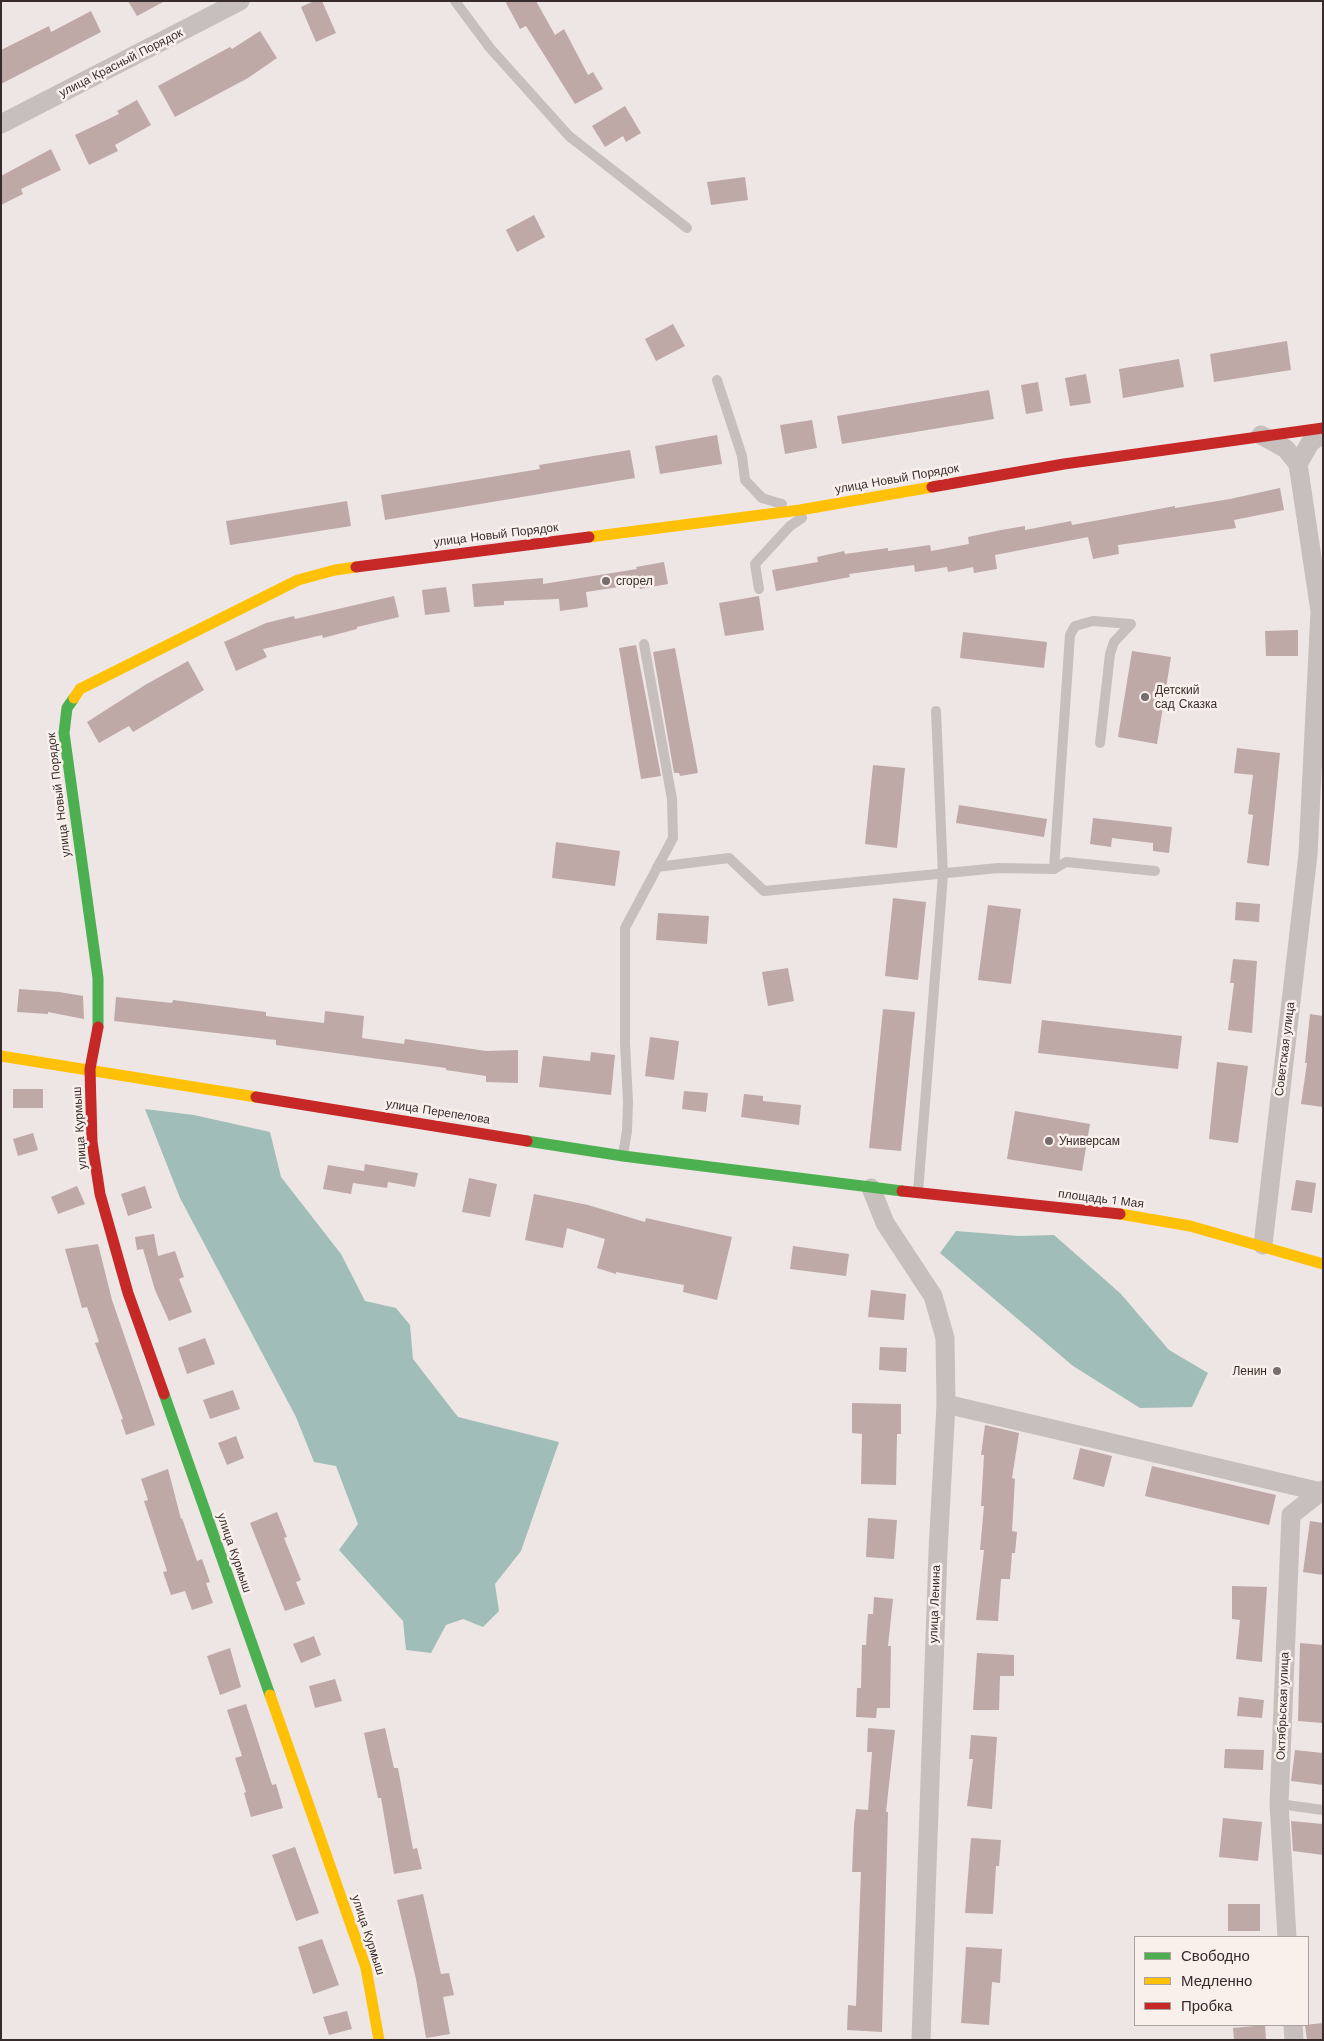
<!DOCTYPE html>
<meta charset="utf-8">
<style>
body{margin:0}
#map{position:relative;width:1324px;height:2041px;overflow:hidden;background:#ede6e4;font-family:"Work Sans",sans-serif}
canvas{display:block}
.frame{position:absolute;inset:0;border:2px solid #372c2b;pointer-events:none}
.legend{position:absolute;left:1134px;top:1936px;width:175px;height:90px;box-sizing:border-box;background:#f9f0ec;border:1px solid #aba29f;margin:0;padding:6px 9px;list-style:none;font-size:15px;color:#372c2b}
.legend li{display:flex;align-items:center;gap:10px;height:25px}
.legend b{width:25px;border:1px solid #aba29f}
</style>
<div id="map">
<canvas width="1324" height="2041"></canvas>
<div class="frame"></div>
<ul class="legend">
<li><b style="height:6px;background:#4caf50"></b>Свободно</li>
<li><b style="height:6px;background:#ffc107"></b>Медленно</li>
<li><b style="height:6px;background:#c62828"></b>Пробка</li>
</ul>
</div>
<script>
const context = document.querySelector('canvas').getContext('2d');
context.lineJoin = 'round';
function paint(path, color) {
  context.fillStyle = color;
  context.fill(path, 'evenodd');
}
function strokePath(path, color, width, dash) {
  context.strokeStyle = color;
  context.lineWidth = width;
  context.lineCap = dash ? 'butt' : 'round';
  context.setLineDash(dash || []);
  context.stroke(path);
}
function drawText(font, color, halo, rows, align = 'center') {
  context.font = font + ' "Work Sans",sans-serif';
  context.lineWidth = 5;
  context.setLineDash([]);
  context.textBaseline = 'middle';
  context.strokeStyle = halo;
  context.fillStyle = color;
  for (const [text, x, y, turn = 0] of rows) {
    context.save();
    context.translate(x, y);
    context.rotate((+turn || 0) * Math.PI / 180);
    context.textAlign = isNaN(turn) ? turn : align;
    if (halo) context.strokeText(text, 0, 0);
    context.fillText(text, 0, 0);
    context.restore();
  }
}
const water = new Path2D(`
 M 145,1109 L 194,1115 L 270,1132 L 281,1177 L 341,1254 L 365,1301 L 396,1308 L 410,1325 L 413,1359 L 458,1417 L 559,1442 L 521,1551 L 495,1584 L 499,1611 L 483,1627 L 463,1619 L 446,1625 L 431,1653 L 406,1650 L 403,1621 L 339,1550 L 358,1524 L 336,1466 L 314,1462 L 296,1417 L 180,1198 Z
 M 956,1231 L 1018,1236 L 1054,1235 L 1120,1293 L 1169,1350 L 1208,1373 L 1192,1407 L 1140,1408 L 1073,1366 L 940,1253 Z`);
const building = new Path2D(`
 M 128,1 L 165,1 L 137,16 Z
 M 314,1 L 322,1 L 336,33 L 316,42 L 301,7 Z
 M 505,1 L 536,1 L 555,35 L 564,29 L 588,75 L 593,72 L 603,89 L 575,104 L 526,26 L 520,29 Z
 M 91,11 L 101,32 L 1,84 L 1,50 L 49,26 L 51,32 Z
 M 260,31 L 277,58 L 248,78 L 175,117 L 158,86 L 230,47 L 232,49 Z
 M 137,100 L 151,125 L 115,145 L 118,151 L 89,165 L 75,135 L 119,114 L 117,111 Z
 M 625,106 L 641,133 L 626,142 L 623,136 L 605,147 L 592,126 Z
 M 51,149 L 61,170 L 21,189 L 23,194 L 1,205 L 1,176 Z
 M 745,177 L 748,200 L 711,205 L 707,182 Z
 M 534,215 L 545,237 L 517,252 L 506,230 Z
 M 673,324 L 685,346 L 656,361 L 645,339 Z
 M 1287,341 L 1291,370 L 1214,382 L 1210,354 Z
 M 1179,359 L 1184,387 L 1123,398 L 1119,369 Z
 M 1086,374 L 1091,403 L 1070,406 L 1065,378 Z
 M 1038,382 L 1043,411 L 1026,414 L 1021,385 Z
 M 989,390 L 994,419 L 842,444 L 837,416 Z
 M 812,420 L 817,448 L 785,454 L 780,425 Z
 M 717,435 L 722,464 L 660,474 L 655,446 Z
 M 630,450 L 635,478 L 385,520 L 381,495 L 540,469 L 539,465 Z
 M 1280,488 L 1284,510 L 1234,520 L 1236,528 L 1118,545 L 1119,554 L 1093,559 L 1088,537 L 995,555 L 997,569 L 974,573 L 973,567 L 948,572 L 947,567 L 915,572 L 914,565 L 849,574 L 850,577 L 776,591 L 772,570 L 818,562 L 817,557 L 844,551 L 845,554 L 888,548 L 888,551 L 930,545 L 931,551 L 969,544 L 968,537 L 1001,530 L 1025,526 L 1025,530 L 1071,521 L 1072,525 L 1175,506 L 1175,508 L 1230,499 Z
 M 347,501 L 351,526 L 230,545 L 226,521 Z
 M 664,562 L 668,584 L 640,589 L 639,584 L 586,592 L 588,607 L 560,611 L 559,599 L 504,601 L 504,605 L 474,607 L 472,584 L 543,578 L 543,584 L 637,569 L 636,567 Z
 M 446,587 L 450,612 L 425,615 L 422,590 Z
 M 394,596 L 399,617 L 357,627 L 357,629 L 323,638 L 322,635 L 263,649 L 267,657 L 236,671 L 224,642 L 266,623 L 294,616 L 295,619 Z
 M 759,596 L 764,630 L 725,636 L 719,603 Z
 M 1298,630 L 1298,656 L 1266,656 L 1265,631 Z
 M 963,632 L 1047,642 L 1044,668 L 960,658 Z
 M 636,645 L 661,776 L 641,779 L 619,648 Z
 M 675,648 L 698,773 L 680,776 L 679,773 L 674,773 L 653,652 Z
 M 1132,651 L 1171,657 L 1157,744 L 1118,737 Z
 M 188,661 L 204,690 L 133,732 L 129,726 L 99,743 L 87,722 L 145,685 Z
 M 1237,748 L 1280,753 L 1269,866 L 1247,863 L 1253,815 L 1248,814 L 1253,775 L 1234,773 Z
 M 873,765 L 905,768 L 897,848 L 865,844 Z
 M 959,805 L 1047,819 L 1044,837 L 956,823 Z
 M 1093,818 L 1172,827 L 1169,853 L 1153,851 L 1153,843 L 1112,838 L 1111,847 L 1090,844 Z
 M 556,842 L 620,851 L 615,886 L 552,878 Z
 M 893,898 L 926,902 L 918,980 L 885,976 Z
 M 1236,902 L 1260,904 L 1259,922 L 1235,920 Z
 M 988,905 L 1021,909 L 1011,984 L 978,980 Z
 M 658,913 L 709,916 L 707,944 L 656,940 Z
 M 1233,959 L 1257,961 L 1252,1033 L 1228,1030 L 1234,983 L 1230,983 Z
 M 788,968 L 794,1001 L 768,1006 L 762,972 Z
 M 19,989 L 59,992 L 83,996 L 84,1019 L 48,1012 L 48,1014 L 17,1012 Z
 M 116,997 L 172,1003 L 173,1000 L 266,1012 L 266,1016 L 324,1023 L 325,1011 L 364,1016 L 362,1038 L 404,1044 L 405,1039 L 486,1051 L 518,1050 L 518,1083 L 486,1082 L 486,1076 L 446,1070 L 446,1068 L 276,1045 L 276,1040 L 114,1021 Z
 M 883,1009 L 915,1012 L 901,1151 L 869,1148 Z
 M 1310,1014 L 1323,1016 L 1323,1107 L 1301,1104 L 1307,1063 L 1305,1063 Z
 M 1042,1020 L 1182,1036 L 1178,1069 L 1038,1053 Z
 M 650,1037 L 679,1041 L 674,1080 L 645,1076 Z
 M 591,1052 L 615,1055 L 611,1095 L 539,1087 L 543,1056 L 590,1061 Z
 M 1217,1062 L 1248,1066 L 1238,1143 L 1209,1139 Z
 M 13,1089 L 43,1089 L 43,1108 L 13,1108 Z
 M 684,1091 L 708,1093 L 706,1112 L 682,1109 Z
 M 744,1094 L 763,1096 L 763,1101 L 801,1105 L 799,1125 L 741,1117 Z
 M 1015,1111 L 1090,1124 L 1082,1171 L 1007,1159 Z
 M 33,1133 L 38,1150 L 18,1156 L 13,1139 Z
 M 365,1164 L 418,1173 L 415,1187 L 388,1182 L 387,1188 L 353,1183 L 351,1194 L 323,1189 L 328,1165 L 364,1171 Z
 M 469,1178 L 497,1184 L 490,1217 L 462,1212 Z
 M 1296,1180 L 1316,1183 L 1312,1213 L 1291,1210 Z
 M 77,1186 L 85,1204 L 58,1214 L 51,1197 Z
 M 145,1186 L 152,1208 L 128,1216 L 121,1194 Z
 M 534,1194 L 588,1205 L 645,1222 L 646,1218 L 732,1237 L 717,1300 L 683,1292 L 684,1285 L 616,1272 L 616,1274 L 597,1268 L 605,1239 L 567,1228 L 563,1248 L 525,1240 Z
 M 154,1234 L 158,1256 L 175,1251 L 184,1277 L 179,1279 L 192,1312 L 169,1321 L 155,1290 L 143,1249 L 137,1250 L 135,1237 Z
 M 98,1244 L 112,1300 L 155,1425 L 126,1435 L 121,1420 L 123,1419 L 95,1343 L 99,1342 L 87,1307 L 82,1308 L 65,1249 Z
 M 793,1246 L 849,1254 L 846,1276 L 790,1269 Z
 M 871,1290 L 906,1294 L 904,1320 L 868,1317 Z
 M 205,1338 L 215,1364 L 187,1374 L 178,1348 Z
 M 880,1347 L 907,1348 L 906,1372 L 879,1370 Z
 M 233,1390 L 240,1409 L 210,1419 L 203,1400 Z
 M 852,1403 L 901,1404 L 901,1434 L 897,1434 L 896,1485 L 861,1484 L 862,1434 L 852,1433 Z
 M 985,1425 L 1019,1433 L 1012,1478 L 1015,1479 L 1012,1531 L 1017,1532 L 1015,1553 L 1012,1553 L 1010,1579 L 1001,1579 L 998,1621 L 976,1620 L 984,1550 L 980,1550 L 984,1506 L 981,1506 L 984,1455 L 981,1455 Z
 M 236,1436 L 244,1458 L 227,1465 L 218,1443 Z
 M 1080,1448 L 1112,1456 L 1104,1487 L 1073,1479 Z
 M 1152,1466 L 1276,1495 L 1269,1525 L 1145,1496 Z
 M 168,1469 L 181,1519 L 182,1518 L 197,1561 L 202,1559 L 210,1582 L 206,1583 L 213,1603 L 192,1610 L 185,1591 L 171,1595 L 163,1572 L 167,1571 L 144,1501 L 148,1500 L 141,1479 Z
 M 277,1512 L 287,1537 L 284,1538 L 301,1580 L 296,1582 L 305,1604 L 285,1611 L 250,1523 Z
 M 868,1518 L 897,1520 L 894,1559 L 866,1557 Z
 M 1310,1521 L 1323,1523 L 1323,1575 L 1303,1572 Z
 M 1232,1586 L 1267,1587 L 1262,1662 L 1236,1659 L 1240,1620 L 1232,1619 Z
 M 874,1597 L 893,1599 L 888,1646 L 891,1646 L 890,1708 L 877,1708 L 876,1718 L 856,1717 L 857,1688 L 861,1688 L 862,1645 L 866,1645 L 868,1614 L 873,1614 Z
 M 314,1636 L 321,1655 L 301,1663 L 293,1644 Z
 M 1300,1643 L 1323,1645 L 1323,1723 L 1298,1721 Z
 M 230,1648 L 241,1687 L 220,1695 L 207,1656 Z
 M 977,1653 L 1014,1655 L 1014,1676 L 1000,1676 L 999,1710 L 973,1710 Z
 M 335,1679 L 342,1701 L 315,1708 L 309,1686 Z
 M 1239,1697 L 1264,1700 L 1262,1718 L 1237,1716 Z
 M 246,1704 L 272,1785 L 276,1784 L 283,1808 L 251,1817 L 244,1793 L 246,1792 L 235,1758 L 242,1756 L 227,1710 Z
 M 385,1728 L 394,1768 L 398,1768 L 413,1849 L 417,1848 L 422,1869 L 394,1874 L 381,1798 L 378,1798 L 364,1733 Z
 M 868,1728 L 895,1730 L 886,1812 L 888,1812 L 882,2032 L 847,2030 L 848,2005 L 856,2006 L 861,1872 L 852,1872 L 854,1825 L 856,1809 L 868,1810 L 872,1752 L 867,1752 Z
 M 971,1735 L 997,1737 L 992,1809 L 967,1806 L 973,1759 L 969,1759 Z
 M 1225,1749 L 1264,1750 L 1263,1770 L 1224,1768 Z
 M 1295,1750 L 1323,1753 L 1323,1785 L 1291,1781 Z
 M 1223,1818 L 1262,1822 L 1258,1861 L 1219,1857 Z
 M 1291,1821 L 1323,1824 L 1323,1855 L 1293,1851 Z
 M 971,1838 L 1001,1840 L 999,1866 L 996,1866 L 993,1914 L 965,1913 Z
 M 295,1847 L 319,1913 L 296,1921 L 272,1855 Z
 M 423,1894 L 441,1974 L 449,1973 L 454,1995 L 443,1997 L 450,2034 L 426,2038 L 416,1979 L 397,1900 Z
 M 1228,1904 L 1260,1904 L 1260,1931 L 1228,1931 Z
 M 322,1939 L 339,1985 L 313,1994 L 298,1947 Z
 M 966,1947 L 1002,1949 L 1000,1983 L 992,1982 L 989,2025 L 961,2023 Z
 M 347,2011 L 352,2029 L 329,2035 L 323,2017 Z
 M 1323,2023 L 1323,2040 L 1307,2040 L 1305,2025 Z
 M 1265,2025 L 1266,2040 L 1234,2040 L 1233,2028 Z`);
const lane = new Path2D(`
 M 455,1 L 490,48 L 569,136 L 687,228
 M 717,380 L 742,456 L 745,480 L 762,498 L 782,504
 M 759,589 L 755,564 L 790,526 L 802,518
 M 657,867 L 729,858 L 764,891 L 998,868 L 1054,869 L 1066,862 L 1155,871
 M 1054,869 L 1070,635 L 1075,626 L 1093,621 L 1131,624 L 1114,642 L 1110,654 L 1100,743
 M 623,1155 L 627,1131 L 628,1102 L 625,1043 L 625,928 L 673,838 L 672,799 L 644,644
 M 918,1192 L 943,875 L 936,711
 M 1279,1804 L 1323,1810`);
const street = new Path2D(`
 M 1,124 L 240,1
 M 1261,435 L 1286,449 L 1298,464 L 1320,611 L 1308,854 L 1263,1245
 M 1298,464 L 1310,443 L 1323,433
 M 871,1188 L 885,1223 L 933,1296 L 945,1338 L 946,1404 L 938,1551 L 921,2040
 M 946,1404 L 1321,1492
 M 1287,1937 L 1279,1804 L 1291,1515 L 1323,1490
 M 1293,2025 L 1294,2040`);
const fast = new Path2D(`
 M 74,698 L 67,708 L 64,733 L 98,978 L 98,1027
 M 527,1141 L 623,1156 L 902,1191
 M 164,1394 L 270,1695`);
const slow = new Path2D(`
 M 589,537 L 800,510 L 932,487
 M 74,698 L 80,689 L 298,580 L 335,570 L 356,567
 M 1,1056 L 256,1097
 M 1120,1214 L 1190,1226 L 1323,1264
 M 270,1695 L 366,1968 L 379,2040`);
const jam = new Path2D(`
 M 932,487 L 1064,464 L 1323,428
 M 356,567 L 589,537
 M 98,1027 L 90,1069 L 92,1142 L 100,1194 L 128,1293 L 164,1394
 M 256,1097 L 527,1141
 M 902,1191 L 1120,1214`);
const markers = [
 [606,581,5,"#776d6c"],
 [1145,697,5,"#776d6c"],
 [1049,1141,5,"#776d6c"],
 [1277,1371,5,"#776d6c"]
];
const streetNames = [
 ["улица Красный Порядок",121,63,-27],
 ["улица Новый Порядок",897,479,-10],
 ["улица Новый Порядок",496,535,-7],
 ["улица Новый Порядок",59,795,-97],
 ["Советская улица",1285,1049,-83],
 ["улица Перепелова",438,1112,9],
 ["улица Курмыш",80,1128,-94],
 ["площадь 1 Мая",1101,1199,7],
 ["улица Курмыш",234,1553,71],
 ["улица Ленина",935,1604,-88],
 ["Октябрьская улица",1283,1706,-88],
 ["улица Курмыш",368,1935,72]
];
const poiNames = [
 ["сгорел",616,581],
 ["Детский",1155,690],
 ["сад Сказка",1155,704],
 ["Универсам",1059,1141],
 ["Ленин",1267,1371,"right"]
];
paint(water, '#a1bdb8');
paint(building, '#bfa9a7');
strokePath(lane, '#c6bfbc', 10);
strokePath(street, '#c6bfbc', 19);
strokePath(fast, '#4caf50', 11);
strokePath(slow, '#ffc107', 11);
strokePath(jam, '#c62828', 11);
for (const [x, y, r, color] of markers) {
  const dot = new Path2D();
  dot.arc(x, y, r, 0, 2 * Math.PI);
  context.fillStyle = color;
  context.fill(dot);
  strokePath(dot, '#f9f0ec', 2);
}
drawText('12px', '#372c2b', '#f9f0ec', streetNames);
drawText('12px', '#372c2b', '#f9f0ec', poiNames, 'left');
</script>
